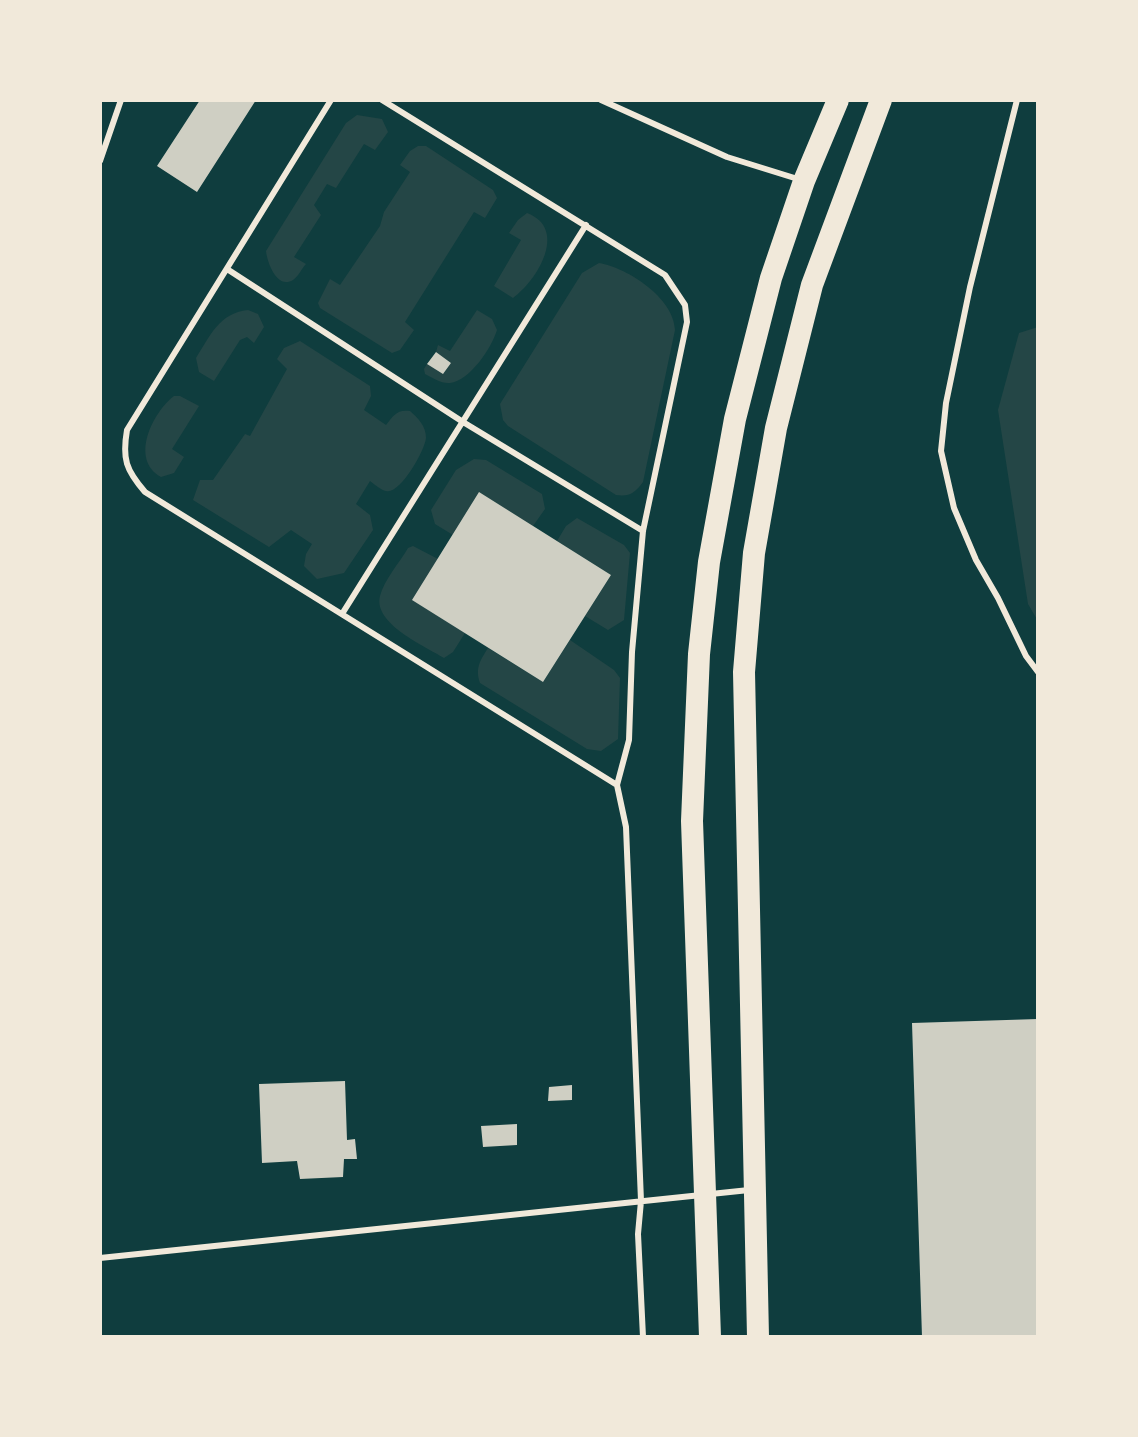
<!DOCTYPE html>
<style>
body{margin:0}
#map{position:relative;width:1138px;height:1437px;overflow:hidden;background:#0f3d3e;font-family:"DM Sans",sans-serif}
canvas{display:block}
.frame{position:absolute;inset:0;border:102px solid #f1e9da;pointer-events:none}
</style>
<div id="map">
<canvas width="1138" height="1437"></canvas>
<div class="frame"></div>
</div>
<script>
const context = document.querySelector('canvas').getContext('2d');
context.lineJoin = 'round';
function paint(path, color) {
  context.fillStyle = color;
  context.fill(path, 'evenodd');
}
function strokePath(path, color, width, dash) {
  context.strokeStyle = color;
  context.lineWidth = width;
  context.lineCap = dash ? 'butt' : 'round';
  context.setLineDash(dash || []);
  context.stroke(path);
}
const green = new Path2D(`
 M 357,115 L 382,119 L 388,132 L 375,150 L 364,144 L 336,188 L 327,184 L 314,205 L 321,215 L 294,257 L 306,264 C 302,268 298,277 293,280 C 277,290 267,262 266,251 L 346,123 Z
 M 418,146 L 426,146 L 493,190 L 497,198 L 485,218 L 474,212 L 405,322 L 414,330 L 400,350 L 392,353 L 320,308 L 318,303 L 330,279 L 340,285 L 380,226 L 384,212 L 410,172 L 400,165 L 410,151 Z
 M 527,213 C 569,229 537,281 513,298 L 494,286 L 521,240 L 509,233 L 518,220 Z
 M 599,263 C 628,268 674,298 675,330 L 643,482 C 635,493 629,497 616,495 L 508,426 L 503,420 L 500,404 L 582,273 Z
 M 248,310 L 258,314 L 264,327 L 254,343 L 247,337 L 240,340 L 214,381 L 199,372 L 196,358 C 210,336 219,313 248,310 Z
 M 477,310 L 492,319 L 497,330 C 492,347 470,381 450,383 C 442,384 433,378 425,374 L 424,369 L 427,364 L 444,373 L 451,363 L 436,352 L 438,345 L 450,351 Z
 M 1038,327 L 1038,621 L 1028,604 L 998,410 L 1019,333 Z
 M 300,341 L 370,386 L 371,396 L 364,410 L 386,425 C 393,416 397,409 410,411 C 418,418 426,426 426,438 C 425,450 400,495 386,491 C 381,490 374,484 370,481 L 356,504 L 370,515 L 373,530 L 344,573 L 317,579 L 304,566 L 306,554 L 312,544 L 291,530 L 269,547 L 193,500 L 200,480 L 213,480 L 245,434 L 250,436 L 287,369 L 277,359 L 284,348 Z
 M 174,396 L 180,396 L 199,406 L 172,449 L 184,457 L 174,473 L 161,477 C 129,459 153,412 174,396 Z
 M 474,459 L 486,460 L 542,494 L 545,509 L 533,526 L 480,493 L 453,535 L 435,524 L 431,510 L 456,470 Z
 M 577,518 L 624,545 L 630,553 L 624,620 L 608,630 L 585,616 L 611,575 L 557,541 L 566,526 Z
 M 413,546 L 438,559 L 413,600 L 465,633 L 453,652 L 444,658 C 425,646 373,624 380,596 C 384,580 400,562 408,548 Z
 M 570,640 L 614,670 L 620,678 L 618,739 L 601,751 L 587,749 L 480,683 C 475,668 480,661 488,648 L 543,682 Z`);
const building = new Path2D(`
 M 200,100 L 256,100 L 197,192 L 157,166 Z
 M 436,352 L 451,363 L 443,374 L 427,364 Z
 M 479,492 L 611,575 L 543,682 L 412,600 Z
 M 1038,1019 L 1038,1337 L 922,1337 L 912,1023 Z
 M 345,1081 L 347,1140 L 355,1139 L 357,1159 L 344,1159 L 343,1177 L 300,1179 L 297,1161 L 262,1163 L 259,1084 Z
 M 572,1085 L 572,1100 L 548,1101 L 549,1087 Z
 M 517,1124 L 517,1145 L 483,1147 L 481,1126 Z`);
const service = new Path2D(`
 M 331,100 L 127,430 C 122,459 126,470 145,492 L 617,785
 M 382,100 L 665,275 L 685,305 L 687,322 L 643,531 L 632,652 L 629,740 L 617,785 L 626,827 L 641,1201 L 638,1234 L 643,1337
 M 601,100 L 727,157 L 801,180
 M 1017,100 L 970,287 L 946,403 L 941,451 L 954,508 L 976,560 L 998,598 L 1026,656 L 1038,672
 M 100,161 L 121,100
 M 227,269 L 463,422 L 643,531
 M 342,614 L 586,225
 M 100,1258 L 749,1190`);
const trunk = new Path2D(`
 M 710,1337 L 692,821 L 699,654 L 709,562 L 735,419 L 771,278 L 804,181 L 838,100
 M 758,1337 L 744,672 L 754,553 L 776,428 L 812,285 L 881,100`);
paint(green, '#244646');
paint(building, '#cfcfc3');
strokePath(service, '#f1e9da', 6);
strokePath(trunk, '#f1e9da', 22);
</script>
